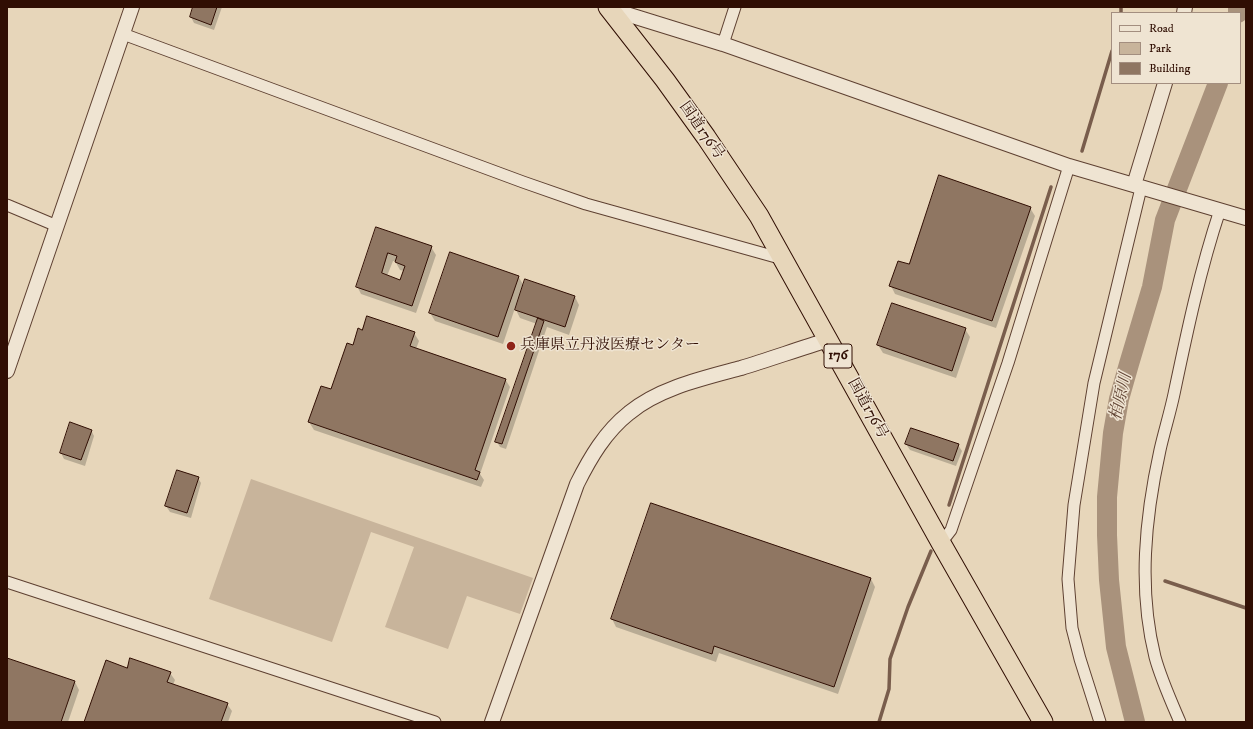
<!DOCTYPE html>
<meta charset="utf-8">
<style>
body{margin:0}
#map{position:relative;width:1253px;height:729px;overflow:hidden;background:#e7d6ba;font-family:"IM FELL DW Pica",serif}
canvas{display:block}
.frame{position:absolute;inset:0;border:8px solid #300e03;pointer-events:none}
.legend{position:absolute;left:1111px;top:12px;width:130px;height:72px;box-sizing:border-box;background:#efe4d2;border:1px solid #a38e7f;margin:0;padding:5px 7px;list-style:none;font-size:12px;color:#300e03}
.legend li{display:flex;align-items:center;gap:8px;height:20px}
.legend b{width:20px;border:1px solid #a38e7f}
</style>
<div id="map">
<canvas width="1253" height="729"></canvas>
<div class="frame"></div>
<ul class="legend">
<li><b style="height:5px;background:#efe4d2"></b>Road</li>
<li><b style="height:11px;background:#c8b49b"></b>Park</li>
<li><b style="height:11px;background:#8f7662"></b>Building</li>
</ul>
</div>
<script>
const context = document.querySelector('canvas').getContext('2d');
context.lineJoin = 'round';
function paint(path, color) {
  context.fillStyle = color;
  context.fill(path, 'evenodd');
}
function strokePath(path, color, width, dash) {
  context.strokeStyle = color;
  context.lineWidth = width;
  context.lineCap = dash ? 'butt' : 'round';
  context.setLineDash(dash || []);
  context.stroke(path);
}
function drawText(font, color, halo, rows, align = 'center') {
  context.font = font + ' "IM FELL DW Pica","Noto Serif JP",serif';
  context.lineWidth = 3;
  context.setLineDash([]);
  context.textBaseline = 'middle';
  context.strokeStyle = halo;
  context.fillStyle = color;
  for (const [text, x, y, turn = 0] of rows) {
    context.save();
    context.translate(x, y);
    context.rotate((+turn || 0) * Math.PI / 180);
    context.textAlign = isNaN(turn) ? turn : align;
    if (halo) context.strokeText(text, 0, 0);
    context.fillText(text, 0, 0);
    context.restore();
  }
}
const green = new Path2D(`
 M 251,479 L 533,578 L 520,614 L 467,596 L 448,649 L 385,627 L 414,547 L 371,532 L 332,642 L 209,599 Z`);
const shadow = new Path2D(`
 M 195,7 L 222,7 L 214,30 L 194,23 L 191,17 Z
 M 1030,208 L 1035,216 L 996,328 L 895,294 L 891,286 L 909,266 Z
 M 377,228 L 431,247 L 436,255 L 416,313 L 361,294 L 357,286 ZM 393,261 L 395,261 L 400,270 L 404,271 L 401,281 L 387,276 Z
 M 518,276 L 524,286 L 575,297 L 579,305 L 569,335 L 547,327 L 506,449 L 500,447 L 497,442 L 537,324 L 520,318 L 515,308 L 503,344 L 435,321 L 430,313 Z
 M 965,329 L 970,337 L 956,378 L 883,353 L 878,345 Z
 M 363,331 L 414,333 L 419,341 L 416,349 L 505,379 L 510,387 L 480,474 L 484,480 L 481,487 L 314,430 L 309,422 L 332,391 L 353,347 Z
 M 91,430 L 94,436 L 85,466 L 64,459 L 61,453 Z
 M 906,444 L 958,445 L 962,451 L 956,466 L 910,450 Z
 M 198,478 L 201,483 L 191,518 L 170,512 L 166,506 Z
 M 652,504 L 871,579 L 875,587 L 838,694 L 719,653 L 716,662 L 616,627 L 612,619 Z
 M 7,659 L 75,682 L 79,690 L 68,722 L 7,722 Z
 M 128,669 L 170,673 L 175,680 L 173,685 L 227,704 L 232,711 L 228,722 L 85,722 Z`);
const stream = new Path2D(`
 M 1121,13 L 1121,7
 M 1082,151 L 1112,51
 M 949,505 L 1051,187
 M 1165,581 L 1246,608
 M 879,722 L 889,689 L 890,659 L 908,607 L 931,551`);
const river = new Path2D(`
 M 1238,7 L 1238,13
 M 1135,722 L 1116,647 L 1109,580 L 1107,535 L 1107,497 L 1113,433 L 1119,399 L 1129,364 L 1152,287 L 1165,220 L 1218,83`);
const building = new Path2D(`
 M 193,7 L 217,7 L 211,25 L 190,17 Z
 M 939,175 L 1031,207 L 992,321 L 889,286 L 898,261 L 909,264 Z
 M 376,227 L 432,246 L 412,306 L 356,287 ZM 388,253 L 397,256 L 395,262 L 405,266 L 400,280 L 382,273 Z
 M 450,252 L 519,276 L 498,337 L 429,313 Z
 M 525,279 L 575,296 L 565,327 L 515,310 Z
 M 892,303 L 966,328 L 952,371 L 877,345 Z
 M 367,316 L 415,332 L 410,346 L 506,379 L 475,470 L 480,472 L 477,480 L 308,422 L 321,386 L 331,389 L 347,343 L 353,345 L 358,328 L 362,330 Z
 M 538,318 L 544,321 L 502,444 L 495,442 Z
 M 70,422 L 92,430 L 81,460 L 60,453 Z
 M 911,428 L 959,444 L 953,461 L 905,444 Z
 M 177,470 L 199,477 L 187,513 L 165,506 Z
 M 651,503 L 871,578 L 834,687 L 714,646 L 712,654 L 611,619 Z
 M 7,658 L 75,681 L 61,722 L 7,722 Z
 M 130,658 L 171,672 L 167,682 L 228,703 L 221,722 L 84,722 L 106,660 L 127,668 Z`);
const minor = new Path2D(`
 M 123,34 L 523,182 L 586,204 L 783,259
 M 723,44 L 735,7
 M 7,205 L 57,226
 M 941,543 L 951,530 L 1008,363 L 1069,166
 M 7,582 L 435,722
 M 1100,722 L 1080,659 L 1072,628 L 1068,579 L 1074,505 L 1094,383 L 1141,188
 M 1180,722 C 1171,701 1161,679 1155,657 C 1138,589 1145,518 1160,450 C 1164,432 1170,413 1174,394 C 1187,332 1200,270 1220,210`);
const tertiary = new Path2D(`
 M 610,9 L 723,44 L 1069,166 L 1246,218
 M 1184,13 L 1185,7
 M 1134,185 L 1165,83
 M 7,371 L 132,7
 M 492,722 L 577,484 C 590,458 605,432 629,413 C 659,388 704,378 741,368 C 770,359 799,349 828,340`);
const trunk = new Path2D(`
 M 608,7 L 665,80 L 706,137 L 759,216 L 941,543 L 1043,722`);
const markers = [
 [511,346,5,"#8f2418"]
];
const shields = [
 [838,356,28]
];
const shieldNames = [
 ["176",838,356]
];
const streetNames = [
 ["国道176号",701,131,55],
 ["国道176号",867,409,61]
];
const poiNames = [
 ["兵庫県立丹波医療センター",520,346]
];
const waterNames = [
 ["柏原川",1122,397,-77]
];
paint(green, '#c8b49b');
paint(shadow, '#0003');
strokePath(stream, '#795d4c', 3.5);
strokePath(river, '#a9927c', 20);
paint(building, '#8f7662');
strokePath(building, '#300e03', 1);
strokePath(minor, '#5e4031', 13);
strokePath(tertiary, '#5e4031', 16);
strokePath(trunk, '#300e03', 21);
strokePath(minor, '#efe4d2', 11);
strokePath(tertiary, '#efe4d2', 14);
strokePath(trunk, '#e7d6ba', 19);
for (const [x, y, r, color] of markers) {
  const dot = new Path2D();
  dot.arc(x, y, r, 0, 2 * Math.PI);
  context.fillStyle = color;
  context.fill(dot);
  strokePath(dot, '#efe4d2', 1.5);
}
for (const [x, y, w] of shields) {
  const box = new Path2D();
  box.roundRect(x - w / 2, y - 12, w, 24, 3);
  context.fillStyle = '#efe4d2';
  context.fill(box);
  strokePath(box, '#300e03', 1);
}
drawText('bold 14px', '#300e03', null, shieldNames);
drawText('15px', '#300e03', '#efe4d2', streetNames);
drawText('15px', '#300e03', '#efe4d2', poiNames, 'left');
drawText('italic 16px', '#604333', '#efe4d2', waterNames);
</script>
